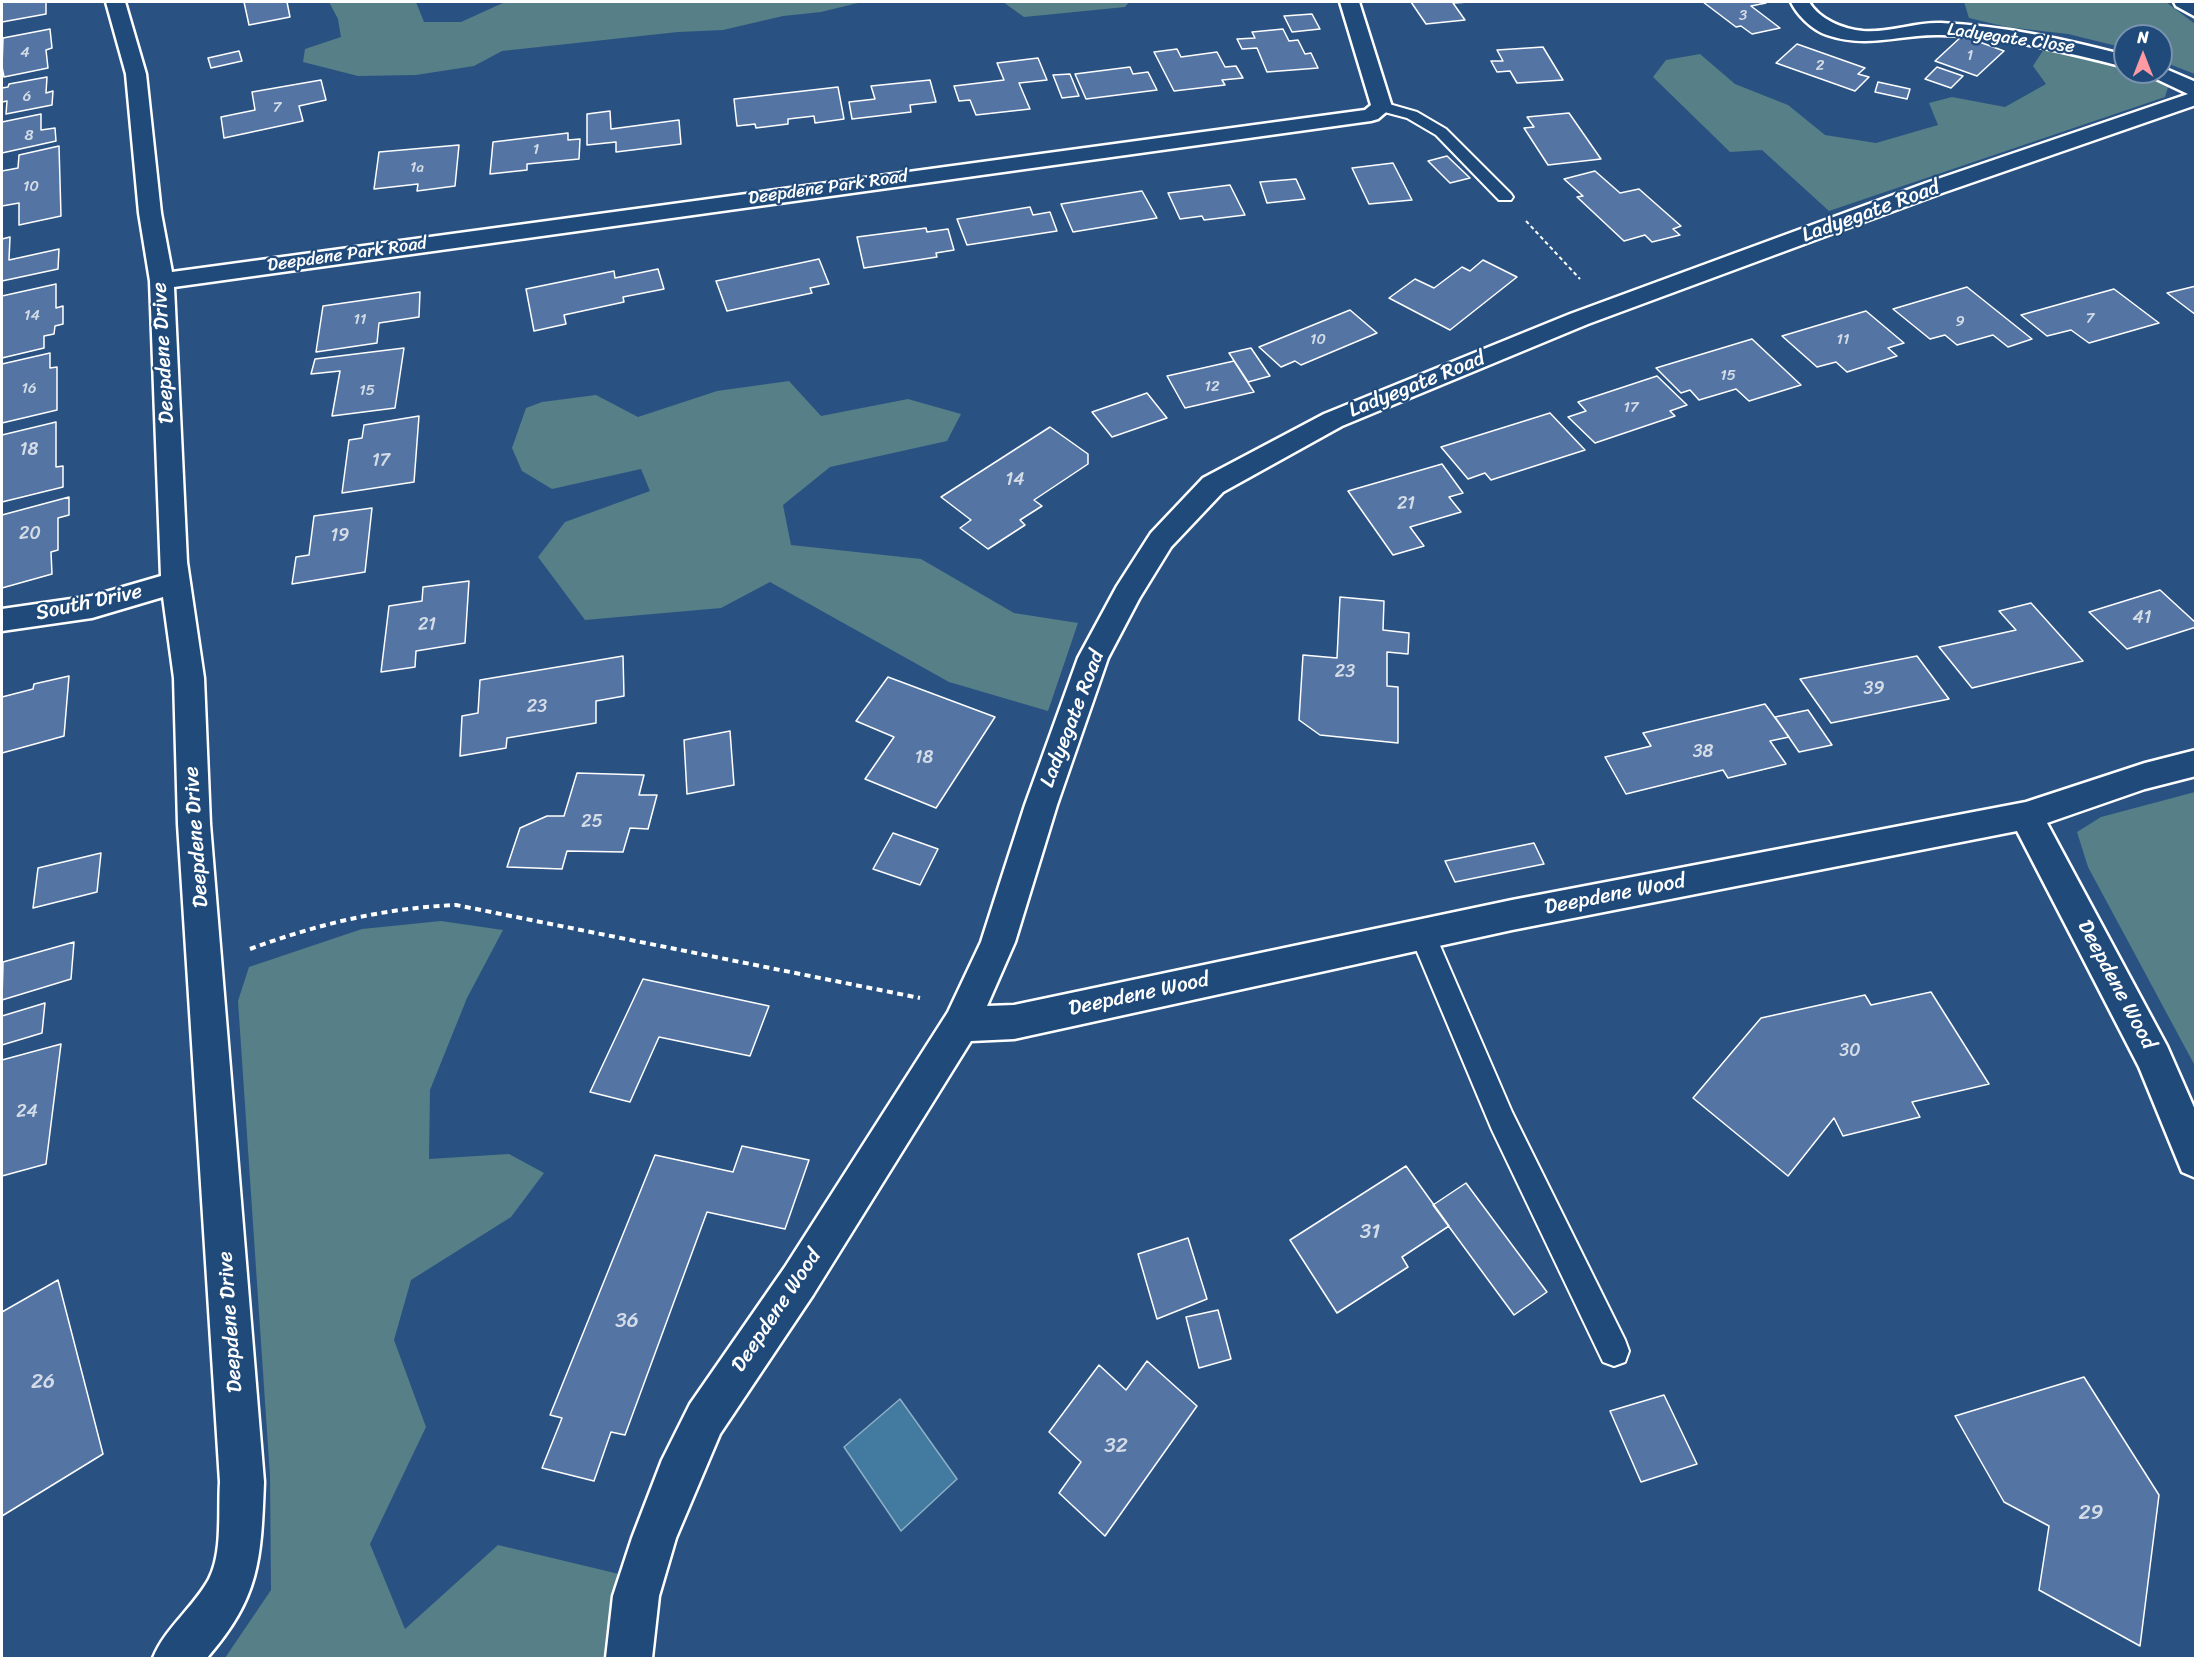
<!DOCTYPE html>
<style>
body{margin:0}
#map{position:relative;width:2197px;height:1660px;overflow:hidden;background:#295282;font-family:Sriracha,sans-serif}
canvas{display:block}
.frame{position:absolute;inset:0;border:3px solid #fff;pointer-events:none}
.north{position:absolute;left:2113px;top:24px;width:60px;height:60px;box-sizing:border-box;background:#1f4a7a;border:2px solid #7992af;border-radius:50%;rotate:0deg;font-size:16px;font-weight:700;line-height:24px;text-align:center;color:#fff}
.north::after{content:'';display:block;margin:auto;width:21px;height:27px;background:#ff9aa2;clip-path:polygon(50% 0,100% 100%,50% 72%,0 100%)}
</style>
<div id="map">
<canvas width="2197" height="1660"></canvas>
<div class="frame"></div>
<div class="north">N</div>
</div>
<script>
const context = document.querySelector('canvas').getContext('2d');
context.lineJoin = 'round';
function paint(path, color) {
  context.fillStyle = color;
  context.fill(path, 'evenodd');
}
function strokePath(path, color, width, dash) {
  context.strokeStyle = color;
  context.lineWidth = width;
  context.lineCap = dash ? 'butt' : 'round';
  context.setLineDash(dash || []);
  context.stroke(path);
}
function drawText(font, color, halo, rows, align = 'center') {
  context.font = font + ' Sriracha,sans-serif';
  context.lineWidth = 4.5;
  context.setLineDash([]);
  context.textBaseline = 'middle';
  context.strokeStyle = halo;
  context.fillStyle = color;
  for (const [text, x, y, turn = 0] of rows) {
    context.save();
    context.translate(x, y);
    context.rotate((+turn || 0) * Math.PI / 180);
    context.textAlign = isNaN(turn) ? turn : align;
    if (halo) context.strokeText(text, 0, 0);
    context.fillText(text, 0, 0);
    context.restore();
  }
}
const green = new Path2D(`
 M 329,2 L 416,2 L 424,22 L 461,22 L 505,2 L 862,2 L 821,12 L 783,16 L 723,30 L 678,32 L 502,51 L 474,66 L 416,75 L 358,76 L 303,62 L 305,49 L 341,37 L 338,19 Z
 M 1003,2 L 1129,2 L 1125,7 L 1024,17 Z
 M 1964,2 L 2166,2 L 2195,24 L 2195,74 L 2161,61 L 2161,36 L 2125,36 L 2125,48 L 2068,34 L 2007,27 L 1969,18 Z
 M 2044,49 L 2125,68 L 2125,72 L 2140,72 L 2168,87 L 2165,97 L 1829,211 L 1762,150 L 1730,152 L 1653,77 L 1666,60 L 1700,54 L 1735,84 L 1788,105 L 1825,135 L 1876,143 L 1938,125 L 1929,103 L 1952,97 L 2005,107 L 2046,84 L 2033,66 Z
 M 789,381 L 821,416 L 908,399 L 961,414 L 947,441 L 830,467 L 783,505 L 791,545 L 921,559 L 1014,613 L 1078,623 L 1048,711 L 949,682 L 770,582 L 721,608 L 585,620 L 538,557 L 565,522 L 650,491 L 641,469 L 552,489 L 522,471 L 512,448 L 526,408 L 542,402 L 596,395 L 638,417 L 717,391 Z
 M 2195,792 L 2196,1064 L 2194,1064 L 2088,867 L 2077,832 L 2101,817 Z
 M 441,921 L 503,930 L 467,998 L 430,1090 L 429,1159 L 509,1154 L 544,1173 L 511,1217 L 411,1280 L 394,1340 L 426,1427 L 370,1544 L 405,1629 L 498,1545 L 619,1574 L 608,1658 L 225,1658 L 271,1590 L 270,1476 L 238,1001 L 249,967 L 362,929 Z`);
const water = new Path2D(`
 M 900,1399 L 957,1479 L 901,1531 L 844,1447 Z`);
const building = new Path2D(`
 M 2,2 L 46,2 L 46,14 L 2,22 Z
 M 244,2 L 287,2 L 290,17 L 249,25 Z
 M 1411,2 L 1469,2 L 1453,3 L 1465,20 L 1426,24 Z
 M 1703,2 L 1764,2 L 1766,3 L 1751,6 L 1780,28 L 1752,34 L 1741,26 L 1736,27 Z
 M 1312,14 L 1320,29 L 1292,32 L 1284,16 Z
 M 50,29 L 52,48 L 46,50 L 48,68 L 4,77 L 2,67 L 3,38 Z
 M 1283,29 L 1289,41 L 1298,40 L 1305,54 L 1311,53 L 1318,68 L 1267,72 L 1257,48 L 1242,49 L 1237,39 L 1255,38 L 1252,32 Z
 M 1962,36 L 1974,40 L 2004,51 L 1977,76 L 1935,61 Z
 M 1797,44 L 1865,68 L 1858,74 L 1869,77 L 1855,91 L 1776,63 Z
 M 1543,47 L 1563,80 L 1517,83 L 1510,71 L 1497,72 L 1491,61 L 1503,61 L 1497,50 Z
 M 1177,49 L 1181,57 L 1217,52 L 1225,67 L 1236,66 L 1243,78 L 1222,80 L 1225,85 L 1174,91 L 1154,52 Z
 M 239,51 L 242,61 L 211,68 L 208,58 Z
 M 1038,58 L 1047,80 L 1019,83 L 1030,109 L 976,115 L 970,100 L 959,101 L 954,86 L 1004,80 L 997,63 Z
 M 1130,67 L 1133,74 L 1148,72 L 1157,90 L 1086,99 L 1075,74 Z
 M 1937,67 L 1963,76 L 1951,88 L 1925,79 Z
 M 1070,74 L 1079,96 L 1062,98 L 1053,75 Z
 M 47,77 L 46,93 L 53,91 L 52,105 L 6,114 L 7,101 L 2,102 L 2,88 L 8,87 L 9,84 Z
 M 321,80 L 326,100 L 299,106 L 303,121 L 224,138 L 221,117 L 255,110 L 252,92 Z
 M 930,80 L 936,102 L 910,105 L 911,112 L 852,119 L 849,102 L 875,99 L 871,86 Z
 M 1878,82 L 1910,89 L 1907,99 L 1875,92 Z
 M 838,87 L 844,119 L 815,123 L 814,116 L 788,119 L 788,124 L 756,128 L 755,124 L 737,126 L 734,99 Z
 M 610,111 L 611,129 L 679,120 L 681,144 L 616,152 L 616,142 L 587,145 L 587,114 Z
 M 1569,113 L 1601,159 L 1548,165 L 1524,128 L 1534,127 L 1527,117 Z
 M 41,114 L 41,130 L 55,128 L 56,141 L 2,153 L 2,122 Z
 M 568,133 L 568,140 L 580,139 L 579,159 L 527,164 L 527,170 L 490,174 L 493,142 Z
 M 459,145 L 455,186 L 417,191 L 418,184 L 374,189 L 379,152 Z
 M 59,146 L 61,216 L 19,225 L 19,203 L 2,206 L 2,171 L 18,168 L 19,155 Z
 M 1447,156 L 1470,178 L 1450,183 L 1428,161 Z
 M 1393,163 L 1412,200 L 1369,204 L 1352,168 Z
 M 1595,171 L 1620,193 L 1639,189 L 1681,226 L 1673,229 L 1680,235 L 1652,242 L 1645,235 L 1624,241 L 1577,197 L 1583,196 L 1564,179 Z
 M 1296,179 L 1305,199 L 1267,203 L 1260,182 Z
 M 1230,185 L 1245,215 L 1204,220 L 1202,216 L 1180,219 L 1168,193 Z
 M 1142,191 L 1157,218 L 1073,232 L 1061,204 Z
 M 1030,207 L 1033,215 L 1050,212 L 1057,231 L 967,245 L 957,219 Z
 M 926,228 L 927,232 L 948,229 L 954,250 L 936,253 L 937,257 L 864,268 L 857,237 Z
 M 10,237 L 9,260 L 59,249 L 58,269 L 2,281 L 2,239 Z
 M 819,259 L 829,284 L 810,288 L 812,293 L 727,311 L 716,281 Z
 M 1483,260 L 1517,277 L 1450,330 L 1389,298 L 1415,279 L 1434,288 L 1462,267 L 1470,271 Z
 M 658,269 L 664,289 L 623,297 L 624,302 L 564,315 L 566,324 L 534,331 L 526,289 L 614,271 L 615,278 Z
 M 56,284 L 56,308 L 63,306 L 63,324 L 55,326 L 54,334 L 44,336 L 44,348 L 2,358 L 2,296 Z
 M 2196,286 L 2196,315 L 2167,293 Z
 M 1967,287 L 2032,339 L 2008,347 L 1993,335 L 1957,345 L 1945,335 L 1930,339 L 1893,309 Z
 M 2114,289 L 2159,323 L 2089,343 L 2071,330 L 2047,336 L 2021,315 Z
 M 420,292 L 419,317 L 379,323 L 377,343 L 316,352 L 323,306 Z
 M 1350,310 L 1377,333 L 1301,365 L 1295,361 L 1281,367 L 1259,347 Z
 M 1866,311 L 1904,343 L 1888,348 L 1897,356 L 1847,372 L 1836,362 L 1817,367 L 1782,336 Z
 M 1752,339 L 1801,385 L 1749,401 L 1736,389 L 1699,400 L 1690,390 L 1681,393 L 1656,368 Z
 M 404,348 L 395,408 L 332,416 L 340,371 L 311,374 L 315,359 Z
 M 1251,348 L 1270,376 L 1248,382 L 1229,353 Z
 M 50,353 L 50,368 L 57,367 L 57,410 L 2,423 L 2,364 Z
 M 1234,361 L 1254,392 L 1185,408 L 1167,376 Z
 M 1657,376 L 1687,405 L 1670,411 L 1675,416 L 1595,443 L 1568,417 L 1586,411 L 1578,402 Z
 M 1147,393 L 1167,418 L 1112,437 L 1092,412 Z
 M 1550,413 L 1585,450 L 1491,480 L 1485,473 L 1468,479 L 1441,447 Z
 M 419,416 L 414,482 L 342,493 L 349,440 L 362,438 L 364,425 Z
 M 56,422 L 56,467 L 63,466 L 63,487 L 2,502 L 2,435 Z
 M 1050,427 L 1088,454 L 1088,464 L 1034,500 L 1042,506 L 1020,520 L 1025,525 L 988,549 L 960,528 L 971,520 L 941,497 Z
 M 1442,464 L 1463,493 L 1449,497 L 1461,512 L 1410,527 L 1424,546 L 1393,555 L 1348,491 Z
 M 69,497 L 69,515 L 58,518 L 58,550 L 51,552 L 52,574 L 2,588 L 2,515 Z
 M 372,508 L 365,572 L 292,584 L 296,557 L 309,555 L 314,516 Z
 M 469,581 L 465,643 L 416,651 L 415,667 L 381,672 L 389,606 L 422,601 L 423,587 Z
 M 2160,590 L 2196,623 L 2196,627 L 2127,649 L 2089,612 Z
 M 1340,597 L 1384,601 L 1383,630 L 1409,633 L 1408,654 L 1387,652 L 1387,686 L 1398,687 L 1398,743 L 1320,735 L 1299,720 L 1303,655 L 1337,658 Z
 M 2031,603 L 2083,661 L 1972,688 L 1939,647 L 2016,630 L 1999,611 Z
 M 623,656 L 624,696 L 596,701 L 596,723 L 507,738 L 506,748 L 460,756 L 462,716 L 478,713 L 480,680 Z
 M 1917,656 L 1949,699 L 1831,723 L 1800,679 Z
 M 69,676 L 64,736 L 2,753 L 2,697 L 33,689 L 34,684 Z
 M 888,677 L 995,717 L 936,808 L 865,779 L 894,737 L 856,721 Z
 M 1765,704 L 1789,737 L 1770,741 L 1786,764 L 1728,778 L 1723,770 L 1626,794 L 1605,757 L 1651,746 L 1643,733 Z
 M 1808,710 L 1832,745 L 1799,752 L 1775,717 Z
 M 730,731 L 734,785 L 687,794 L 684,740 Z
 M 577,773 L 644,775 L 639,795 L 657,795 L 648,829 L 630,828 L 623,852 L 567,851 L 562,869 L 507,867 L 520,828 L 547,816 L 564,816 Z
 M 893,833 L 938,849 L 920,885 L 873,869 Z
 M 1534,843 L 1544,864 L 1455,882 L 1445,861 Z
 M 101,853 L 97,892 L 33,908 L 38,868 Z
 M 74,942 L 71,979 L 2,1000 L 3,962 Z
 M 643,979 L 769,1006 L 750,1056 L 659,1037 L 630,1102 L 590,1092 Z
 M 1931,992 L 1989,1084 L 1912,1102 L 1920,1117 L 1843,1136 L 1834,1118 L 1788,1176 L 1693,1098 L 1761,1018 L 1865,995 L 1871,1005 Z
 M 45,1003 L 42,1033 L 2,1045 L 2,1016 Z
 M 61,1044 L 46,1164 L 2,1176 L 2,1060 Z
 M 742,1146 L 809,1160 L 785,1229 L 707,1212 L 625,1435 L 611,1432 L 594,1481 L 542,1468 L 562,1418 L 550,1415 L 655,1155 L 733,1172 Z
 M 1406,1166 L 1449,1226 L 1402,1257 L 1408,1267 L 1337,1313 L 1290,1240 Z
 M 1466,1183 L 1547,1292 L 1514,1315 L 1433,1205 Z
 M 1188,1238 L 1207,1299 L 1157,1319 L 1138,1254 Z
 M 58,1280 L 103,1454 L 2,1516 L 2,1312 Z
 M 1218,1310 L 1231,1359 L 1199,1368 L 1186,1317 Z
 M 1147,1361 L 1197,1406 L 1105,1536 L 1059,1493 L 1081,1462 L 1049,1432 L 1099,1365 L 1126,1390 Z
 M 2084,1377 L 2159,1495 L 2140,1646 L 2039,1590 L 2049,1526 L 2004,1502 L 1955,1416 Z
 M 1664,1395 L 1697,1464 L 1641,1482 L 1610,1411 Z`);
const pathFar1 = new Path2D(`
 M 1526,221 L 1580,279`);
const path = new Path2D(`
 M 250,949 C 318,924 384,908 456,905 L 920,998`);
const lane = new Path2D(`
 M 1382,102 L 1417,112 L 1446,129 L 1511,194 L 1513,197 L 1511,200 L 1499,200 L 1436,135 L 1407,118 L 1377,110 L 1374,107 Z
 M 1423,924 L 1432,927 L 1512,1112 L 1625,1340 L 1629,1351 L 1625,1362 L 1614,1366 L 1603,1362 L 1492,1130 L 1410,935 L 1414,927 Z`);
const street = new Path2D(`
 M 106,2 L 125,2 L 146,74 L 161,213 L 172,272 L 1365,110 L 1371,105 L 1340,2 L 1359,2 L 1392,107 L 1378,119 L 1371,121 L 174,287 L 187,562 L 204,678 L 210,824 L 264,1482 C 261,1560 260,1597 207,1658 L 153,1658 C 165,1628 193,1608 209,1579 C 223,1552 218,1511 220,1482 L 178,824 L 174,678 L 163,597 L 92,618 L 2,631 L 2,609 L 92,596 L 161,576 L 150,281 L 139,213 L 126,74 Z
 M 1791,2 L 1809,2 C 1820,20 1843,29 1863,31 C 1889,33 1915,22 1941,23 C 2004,26 2064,39 2125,55 L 2125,67 C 2064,52 2004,36 1940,35 C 1900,34 1868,49 1827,35 C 1812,30 1797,15 1791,2 Z
 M 2174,2 L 2196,2 L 2196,17 L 2176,6 Z
 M 2161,67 L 2196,82 L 2196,105 L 1942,193 L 1588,324 L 1342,426 L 1223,492 L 1171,547 L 1139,599 L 1108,658 L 1057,805 L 1015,942 L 987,1006 L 1014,1005 L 1512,900 L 2026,802 L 2145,763 L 2196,750 L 2196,776 L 2145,789 L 2047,823 L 2167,1046 L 2196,1112 L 2196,1178 L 2182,1172 L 2139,1067 L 2017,831 L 1512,930 L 1014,1039 L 971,1041 L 813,1295 L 720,1434 L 676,1538 L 659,1596 L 652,1658 L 606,1658 L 613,1596 L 632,1538 L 662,1460 L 690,1404 L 785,1267 L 948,1012 L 981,942 L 1025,805 L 1078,658 L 1117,586 L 1151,533 L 1203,478 L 1324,414 L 1570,314 L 1926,183 L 2188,94 L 2150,76 L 2147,72 L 2161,72 Z`);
const farNumbernames = [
 ["3",1743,16],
 ["4",25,53],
 ["1",1970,56],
 ["2",1820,66],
 ["6",27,97],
 ["7",277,108],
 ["8",29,136],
 ["1",536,150],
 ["1a",417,168],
 ["10",31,187],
 ["14",32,316],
 ["7",2090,319],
 ["11",360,320],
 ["9",1960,322],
 ["10",1318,340],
 ["11",1843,340],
 ["15",1728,376],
 ["12",1212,387],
 ["16",29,389],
 ["15",367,391],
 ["17",1631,408]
];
const farStreetnames = [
 ["Ladyegate Close",2011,39,8],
 ["Deepdene Park Road",828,188,-8],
 ["Deepdene Park Road",347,255,-8]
];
const numberNames = [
 ["18",29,450],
 ["17",381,461],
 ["14",1015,480],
 ["21",1406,504],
 ["20",30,534],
 ["19",340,536],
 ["41",2142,618],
 ["21",427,625],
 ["23",1345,672],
 ["39",1874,689],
 ["23",537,707],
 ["38",1703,752],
 ["18",924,758],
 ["25",592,822],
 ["30",1850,1051],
 ["24",27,1112]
];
const streetNames = [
 ["Ladyegate Road",1871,212,-20],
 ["Deepdene Drive",164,353,-93],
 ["Ladyegate Road",1417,385,-22],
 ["South Drive",89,603,-12],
 ["Ladyegate Road",1073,719,-69],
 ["Deepdene Drive",197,837,-94],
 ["Deepdene Wood",1615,895,-11],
 ["Deepdene Wood",2116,985,62],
 ["Deepdene Wood",1139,995,-12],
 ["Deepdene Wood",777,1311,-56],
 ["Deepdene Drive",231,1322,-94]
];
const nearNumbernames = [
 ["31",1370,1233],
 ["36",627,1322],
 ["26",43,1383],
 ["32",1116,1447],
 ["29",2091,1514]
];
paint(green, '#567f87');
paint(water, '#437aa0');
strokePath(water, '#8eafc6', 1.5);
paint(building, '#5475a4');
strokePath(building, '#fff', 1.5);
strokePath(lane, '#fff', 4);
strokePath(street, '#fff', 5);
strokePath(pathFar1, '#fff', 2, [4, 3]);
strokePath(path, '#fff', 4, [6, 4.5]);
paint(lane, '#1f4a7a');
paint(street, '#1f4a7a');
drawText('15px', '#d4dce8', null, farNumbernames);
drawText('18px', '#fff', '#1f4a7a', farStreetnames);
drawText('18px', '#d4dce8', null, numberNames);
drawText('21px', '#fff', '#1f4a7a', streetNames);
drawText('21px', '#d4dce8', null, nearNumbernames);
</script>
